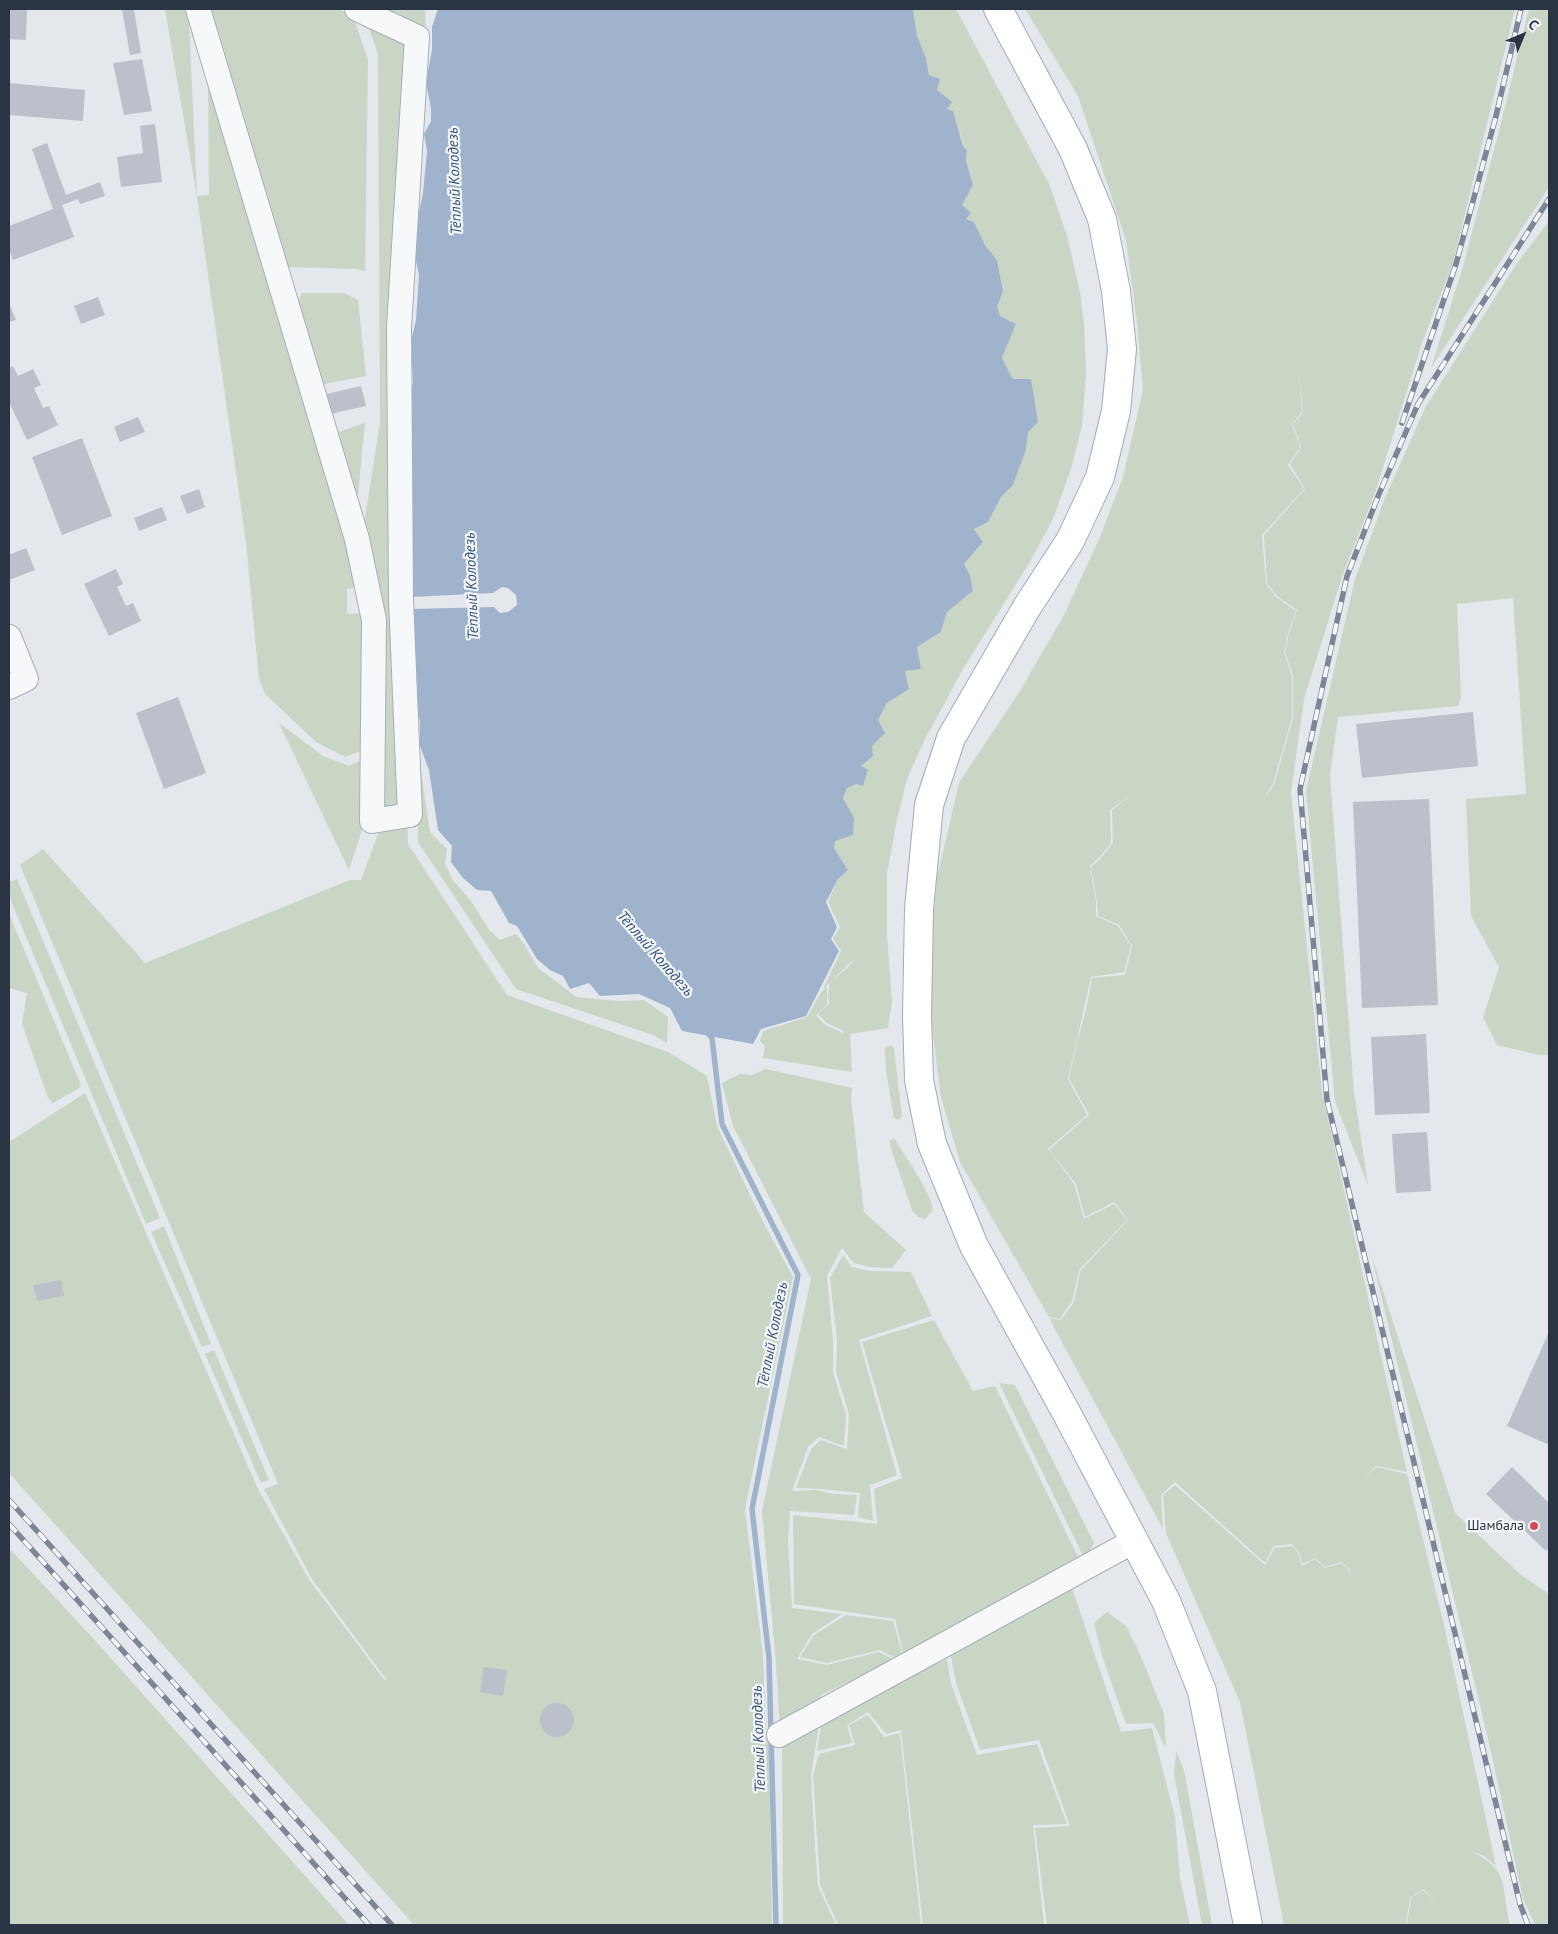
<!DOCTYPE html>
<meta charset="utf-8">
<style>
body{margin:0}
#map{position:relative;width:1558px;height:1934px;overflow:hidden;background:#e4e7ec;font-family:"PT Sans",sans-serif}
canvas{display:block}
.frame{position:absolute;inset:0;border:10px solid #2b3445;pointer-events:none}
.north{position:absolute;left:1498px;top:10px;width:50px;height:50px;-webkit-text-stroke:4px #f4f6f9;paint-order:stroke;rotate:45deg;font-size:14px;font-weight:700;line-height:20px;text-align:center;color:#2b3445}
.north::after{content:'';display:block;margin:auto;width:18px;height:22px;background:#2b3445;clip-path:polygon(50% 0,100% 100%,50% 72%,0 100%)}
</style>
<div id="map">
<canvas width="1558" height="1934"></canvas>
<div class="frame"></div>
<div class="north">С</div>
</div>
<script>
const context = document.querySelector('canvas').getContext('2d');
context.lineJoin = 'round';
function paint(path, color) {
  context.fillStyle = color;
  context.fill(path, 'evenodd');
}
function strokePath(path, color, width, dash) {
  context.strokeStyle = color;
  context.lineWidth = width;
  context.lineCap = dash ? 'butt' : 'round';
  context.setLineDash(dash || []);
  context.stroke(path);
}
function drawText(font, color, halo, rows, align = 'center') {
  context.font = font + ' "PT Sans",sans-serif';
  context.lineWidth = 4.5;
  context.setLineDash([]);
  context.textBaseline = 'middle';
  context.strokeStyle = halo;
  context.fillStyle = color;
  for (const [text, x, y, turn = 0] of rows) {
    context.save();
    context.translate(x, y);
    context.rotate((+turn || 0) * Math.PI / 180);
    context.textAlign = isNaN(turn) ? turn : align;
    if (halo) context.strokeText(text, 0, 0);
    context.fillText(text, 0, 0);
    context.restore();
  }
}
const green = new Path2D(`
 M 165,9 L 185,9 L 189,22 L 197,196 L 209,195 L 208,71 L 360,587 L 347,589 L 347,614 L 367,613 L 366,749 L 345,757 L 316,742 L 265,694 L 259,678 L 246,543 L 197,197 Z
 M 205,9 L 339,9 L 353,16 L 368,60 L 365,271 L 357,269 L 285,267 Z
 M 373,9 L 425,9 L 426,34 Z
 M 913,9 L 956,9 L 1050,186 L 1067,236 L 1080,292 L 1084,324 L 1086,375 L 1082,426 L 1071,469 L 1053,519 L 1030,562 L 963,669 L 923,743 L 907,779 L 897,819 L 887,874 L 887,934 L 892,1002 L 888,1028 L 850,1034 L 852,1072 L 763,1058 L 765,1046 L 760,1041 L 763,1031 L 807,1017 L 820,994 L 827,986 L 827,1005 L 816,1015 L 825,1025 L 843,1033 L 844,1031 L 827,1023 L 818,1014 L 829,1004 L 828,996 L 830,982 L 847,968 L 855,958 L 823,989 C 828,976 836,964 841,951 L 833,939 L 840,927 L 828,902 L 838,879 L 848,870 L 834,848 L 835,841 L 848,807 L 843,798 L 847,788 L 856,784 L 862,786 L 860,766 L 872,746 L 877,720 L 887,703 L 909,689 L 905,671 L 917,647 L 941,632 L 947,612 L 973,591 L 970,575 L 964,564 L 983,542 L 974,529 L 988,522 L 1001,497 L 1013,485 L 1026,450 L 1028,432 L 1013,379 L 1002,358 L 1016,324 L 1000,316 L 996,307 L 1003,291 L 997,260 L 985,245 L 974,222 L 966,219 L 962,205 L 973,185 L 966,159 L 967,150 L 963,146 L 961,136 L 929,75 L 926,58 L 917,36 Z
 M 1025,9 L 1515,9 L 1453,263 L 1422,343 L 1375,493 L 1343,574 L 1304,699 L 1291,793 L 1322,1092 L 1407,1472 L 1377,1466 L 1361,1479 L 1377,1467 L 1407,1474 L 1445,1629 L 1496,1866 L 1484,1856 L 1468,1850 C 1511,1869 1501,1886 1510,1925 L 1407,1925 L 1411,1898 L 1423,1890 L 1439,1904 L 1423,1889 L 1410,1898 L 1406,1925 L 1284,1925 L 1240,1702 L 1166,1533 L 1163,1495 L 1175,1485 L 1265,1565 L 1275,1548 L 1292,1546 L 1298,1553 L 1302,1566 L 1315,1559 L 1325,1568 L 1342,1563 L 1350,1571 L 1348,1578 L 1351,1571 L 1342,1562 L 1325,1567 L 1315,1558 L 1303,1564 L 1299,1553 L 1292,1544 L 1274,1546 L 1265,1563 L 1175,1482 L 1161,1495 L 1163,1529 L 1049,1318 L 1061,1320 L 1074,1302 L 1080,1271 L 1128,1220 L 1114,1202 L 1085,1217 L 1076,1184 L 1049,1150 L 1089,1115 L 1069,1078 L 1077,1042 L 1086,1010 L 1092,978 L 1125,975 L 1132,946 L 1119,925 L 1098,916 L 1097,902 L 1091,867 L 1100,859 L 1113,843 L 1112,810 L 1131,795 L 1110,810 L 1111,843 L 1099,858 L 1090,866 L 1096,902 L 1096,916 L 1118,926 L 1131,946 L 1124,972 L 1091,977 L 1068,1079 L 1087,1115 L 1048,1149 L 1074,1184 L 1084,1219 L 1114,1204 L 1127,1220 L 1079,1270 L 1072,1301 L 1060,1319 L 1049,1317 L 960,1162 L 941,1097 L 927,989 L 937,878 L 959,783 L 1020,691 L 1064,615 L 1100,537 L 1123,477 L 1143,390 L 1137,323 L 1126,240 L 1078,96 ZM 1298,364 L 1303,413 L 1293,424 L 1301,447 L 1290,464 L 1305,489 L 1264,535 L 1267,584 L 1277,596 L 1297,610 L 1289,633 L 1285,652 L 1293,675 L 1293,718 L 1274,785 L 1262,801 L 1273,784 L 1292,717 L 1292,676 L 1284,652 L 1288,633 L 1296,611 L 1275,596 L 1266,584 L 1262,535 L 1304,489 L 1288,465 L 1300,447 L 1292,424 L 1302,412 Z
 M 1529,9 L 1549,9 L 1549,187 L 1431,368 L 1462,270 L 1500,127 Z
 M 365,17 L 413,40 L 407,808 L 378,814 L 375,567 L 365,542 L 364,525 L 380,422 L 378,54 Z
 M 1549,221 L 1549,1055 L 1539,1055 L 1497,1045 L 1483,1018 L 1499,967 L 1471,916 L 1466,799 L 1526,794 L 1513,598 L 1457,604 L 1461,697 L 1458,706 L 1338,717 L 1330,775 L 1354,1092 L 1368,1185 L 1335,1102 L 1306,791 L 1355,579 L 1385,498 L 1425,408 L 1515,266 Z
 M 302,293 L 344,293 L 358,300 L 366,376 L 320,385 L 296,304 Z
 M 365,423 L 356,515 L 333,434 Z
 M 279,723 L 323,756 L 349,766 L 366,758 L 364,824 L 349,870 Z
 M 418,751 L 430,832 L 447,849 L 445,863 L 452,879 L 471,901 L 489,930 L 500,940 L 516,934 L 524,944 L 539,969 L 557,982 L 576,997 L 617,1001 L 644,1000 L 668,1017 L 667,1043 L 653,1035 L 516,989 L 418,842 Z
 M 407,823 L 408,844 L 507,995 L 668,1052 L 707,1076 L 717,1126 L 762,1220 L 793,1277 L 745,1509 L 763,1655 L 766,1737 L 769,1741 L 772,1925 L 414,1925 L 9,1473 L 9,1391 L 11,1393 L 9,1390 L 9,1142 L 85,1093 L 258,1489 L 310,1581 L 385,1681 L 386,1679 L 312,1579 L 264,1489 L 278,1484 L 20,865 L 43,849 L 145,963 L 350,880 L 361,880 L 381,826 Z
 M 17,879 L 160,1218 L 146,1224 L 9,896 L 9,882 Z
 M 10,916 L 81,1085 L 78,1089 L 53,1103 L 48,1098 L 22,1024 L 27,993 L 9,988 Z
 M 890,1045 L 894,1048 L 902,1117 L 898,1120 L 894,1118 L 886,1071 L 885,1048 Z
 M 766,1069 L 852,1088 L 851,1099 L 864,1212 L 906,1250 L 892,1268 L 869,1267 L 854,1263 L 842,1248 L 827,1276 L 833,1341 L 833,1372 L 846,1415 L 844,1446 L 819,1437 L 808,1447 L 792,1491 L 817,1490 L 833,1494 L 857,1495 L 854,1515 L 790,1511 L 788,1542 L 792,1608 L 842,1614 L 812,1634 L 797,1659 L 827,1665 L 879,1652 L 895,1660 L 821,1695 L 819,1709 L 780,1731 L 776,1662 L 762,1511 L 811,1279 L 733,1126 L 722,1083 L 740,1074 L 752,1075 Z
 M 894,1138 C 904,1155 932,1193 933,1210 L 925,1219 L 918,1217 L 912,1210 L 891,1149 L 890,1141 Z
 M 164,1226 L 211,1344 L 202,1347 L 151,1232 Z
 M 1371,1254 L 1455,1513 L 1521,1575 L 1549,1594 L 1549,1925 L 1535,1925 L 1523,1899 L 1489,1743 Z
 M 843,1255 L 852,1267 L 870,1271 L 911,1272 L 932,1316 L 859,1340 L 897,1475 L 870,1485 L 873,1521 L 858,1517 L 860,1493 C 838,1491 818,1488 796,1488 L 811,1449 L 821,1440 L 847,1449 L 849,1414 L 836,1372 L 837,1341 L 830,1278 Z
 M 934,1320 L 973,1391 L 995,1386 L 1080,1561 L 904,1657 L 895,1619 L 794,1604 L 793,1515 L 877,1524 L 874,1489 L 902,1478 L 862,1342 Z
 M 214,1350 L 269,1480 L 261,1483 L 205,1354 Z
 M 999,1383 L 1015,1385 L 1094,1543 L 1085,1560 Z
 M 9,1548 L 91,1636 L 349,1925 L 9,1925 Z
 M 1072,1588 L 1121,1732 L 1152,1728 L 1175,1817 L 1180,1878 L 1190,1925 L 1047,1925 L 1035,1828 L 1070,1826 L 1039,1740 L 980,1750 L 956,1683 L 951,1656 Z
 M 1107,1612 L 1126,1626 L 1140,1654 L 1164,1714 L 1166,1748 L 1153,1723 L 1126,1724 L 1102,1656 L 1094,1623 Z
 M 846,1615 L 893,1621 L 903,1656 L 897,1659 L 880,1650 L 827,1663 L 800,1657 L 814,1635 Z
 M 947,1659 L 951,1684 L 977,1755 L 1037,1744 L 1067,1824 L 1033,1825 L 1044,1925 L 923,1925 L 901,1730 L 886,1734 L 868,1712 L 847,1725 L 852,1743 L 817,1751 L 823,1713 Z
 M 821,1713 L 811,1775 L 815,1848 L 818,1886 L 836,1925 L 783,1925 L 782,1736 Z
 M 868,1715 L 884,1737 L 900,1733 L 921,1925 L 838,1925 L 820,1885 L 813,1775 L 819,1754 L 855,1745 L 849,1725 Z
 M 1176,1751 L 1184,1770 L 1212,1925 L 1202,1925 L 1174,1774 Z`);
const water = new Path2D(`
 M 438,9 L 913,9 L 917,36 L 926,58 L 929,75 L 940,79 L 937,90 L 952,102 L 947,109 L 953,111 L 963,146 L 967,150 L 966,160 L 973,185 L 962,205 L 971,213 L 966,219 L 974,222 L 985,245 L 997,260 L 1003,291 L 997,307 L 1000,316 L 1016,324 L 1002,358 L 1013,379 L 1031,379 L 1038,422 L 1028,432 L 1026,450 L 1013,485 L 1001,497 L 988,522 L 974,529 L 983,542 L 964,564 L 970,575 L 973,591 L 947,612 L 941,632 L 917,647 L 921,669 L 905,671 L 909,689 L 887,703 L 878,720 L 885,733 L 872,746 L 873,756 L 861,766 L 868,770 L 863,786 L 856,784 L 847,788 L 843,798 L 854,818 L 853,835 L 835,841 L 834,848 L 848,870 L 838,879 L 826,902 L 837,927 L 831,939 L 839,951 L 806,1016 L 761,1029 L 753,1044 L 682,1031 L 670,1008 L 639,994 L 600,996 L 589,983 L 570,989 L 563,976 L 550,970 L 537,959 L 517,926 L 509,923 L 491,891 L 477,890 L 463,878 L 451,862 L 452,846 L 438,830 L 429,770 L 420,746 L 420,721 L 415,700 L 407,403 L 413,383 L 411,341 L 416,320 L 419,275 L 414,252 L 419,212 L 423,193 L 427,151 L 424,134 L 431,121 L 431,109 L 426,82 L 432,50 L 432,27 Z`);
const pier = new Path2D(`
 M 502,587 L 508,588 L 516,595 L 517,605 L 508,612 L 500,613 L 494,607 L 410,609 L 410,597 L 493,593 Z`);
const stream = new Path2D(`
 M 707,1032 L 712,1038 L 722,1124 L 798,1275 L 752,1509 L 769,1658 L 776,1925`);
const building = new Path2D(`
 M 9,9 L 27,9 L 26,40 L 9,39 Z
 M 122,9 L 134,9 L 141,53 L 130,55 Z
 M 142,59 L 152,111 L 124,115 L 113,63 Z
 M 9,83 L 85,90 L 83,121 L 9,115 Z
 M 155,124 L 162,182 L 121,187 L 117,157 L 143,153 L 140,126 Z
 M 47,143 L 66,195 L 100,182 L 105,196 L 80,204 L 78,199 L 62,205 L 74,237 L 13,260 L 9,249 L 9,226 L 53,209 L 32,149 Z
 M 98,297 L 105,315 L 81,324 L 74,306 Z
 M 9,303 L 16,320 L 9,322 Z
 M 13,366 L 18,376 L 33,369 L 41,385 L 34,388 L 43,408 L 49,406 L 58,425 L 27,440 L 9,402 L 9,368 Z
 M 361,386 L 366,406 L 326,415 L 322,395 Z
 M 138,417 L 145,432 L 120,442 L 114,427 Z
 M 82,438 L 112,516 L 62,535 L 32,457 Z
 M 199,489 L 205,507 L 187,514 L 180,496 Z
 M 162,507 L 167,520 L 139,531 L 134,518 Z
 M 26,548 L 35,570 L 9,580 L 9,555 Z
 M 116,569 L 123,584 L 117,587 L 126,606 L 133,603 L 141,621 L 109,636 L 84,584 Z
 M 178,697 L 206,773 L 164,789 L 136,713 Z
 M 1473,712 L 1478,766 L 1362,778 L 1356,724 Z
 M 1429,799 L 1438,1005 L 1362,1008 L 1353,802 Z
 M 1426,1034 L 1430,1113 L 1375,1115 L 1371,1037 Z
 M 1427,1132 L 1431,1191 L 1396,1193 L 1392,1134 Z
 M 61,1280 L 64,1296 L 37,1301 L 33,1285 Z
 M 1549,1332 L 1549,1445 L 1507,1426 Z
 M 1512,1467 L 1549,1503 L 1549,1548 L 1546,1551 L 1486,1494 Z
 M 484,1667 L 507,1670 L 503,1696 L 480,1692 Z
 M540 1720a17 17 0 1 1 34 0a17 17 0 1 1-34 0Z`);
const minor = new Path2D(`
 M 198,9 L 357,539 L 374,620 L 372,821 L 410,815 L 401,599 L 399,327 L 417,37 L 357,9
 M 9,637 L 26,679 L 9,687
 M 779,1735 L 1134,1541`);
const major = new Path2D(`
 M 998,9 L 1073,149 L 1102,219 L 1116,291 L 1122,349 L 1116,411 L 1100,477 L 1070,541 L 1027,607 L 951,738 L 929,805 L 919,909 L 917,1015 L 919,1080 L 932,1144 L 974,1246 L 1066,1412 L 1166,1601 L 1202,1691 L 1248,1925`);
const rail = new Path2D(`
 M 1402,423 L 1456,264 L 1496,116 L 1521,9
 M 9,1500 L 392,1925
 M 9,1524 L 369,1925
 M 1528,1925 L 1520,1904 L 1327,1100 L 1300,789 L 1347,576 L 1379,494 L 1418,404 L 1549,199`);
const markers = [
 [1534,1526,5,"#d1495b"]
];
const poiNames = [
 ["Шамбала",1524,1526]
];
const waterNames = [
 ["Тёплый Колодезь",455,181,-92],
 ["Тёплый Колодезь",472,586,-92],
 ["Тёплый Колодезь",655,954,49],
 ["Тёплый Колодезь",773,1335,-79],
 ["Тёплый Колодезь",759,1739,-92]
];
paint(green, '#c9d6c5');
paint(water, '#9fb4cc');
paint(pier, '#e4e7ec');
strokePath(stream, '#9fb4cc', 5.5);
paint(building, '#bbc0ca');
strokePath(minor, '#a9aeb7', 26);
strokePath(major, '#a3abb8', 30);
strokePath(minor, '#f7f8fa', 24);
strokePath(major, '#fff', 28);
strokePath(rail, '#7d8696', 5.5);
strokePath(rail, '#f4f6f9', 4, [11]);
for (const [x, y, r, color] of markers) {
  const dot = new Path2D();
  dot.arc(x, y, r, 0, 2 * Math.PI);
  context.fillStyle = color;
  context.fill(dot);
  strokePath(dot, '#f4f6f9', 2);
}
drawText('14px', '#2b3445', '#f4f6f9', poiNames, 'right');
drawText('italic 15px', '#34527a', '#f4f6f9', waterNames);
</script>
